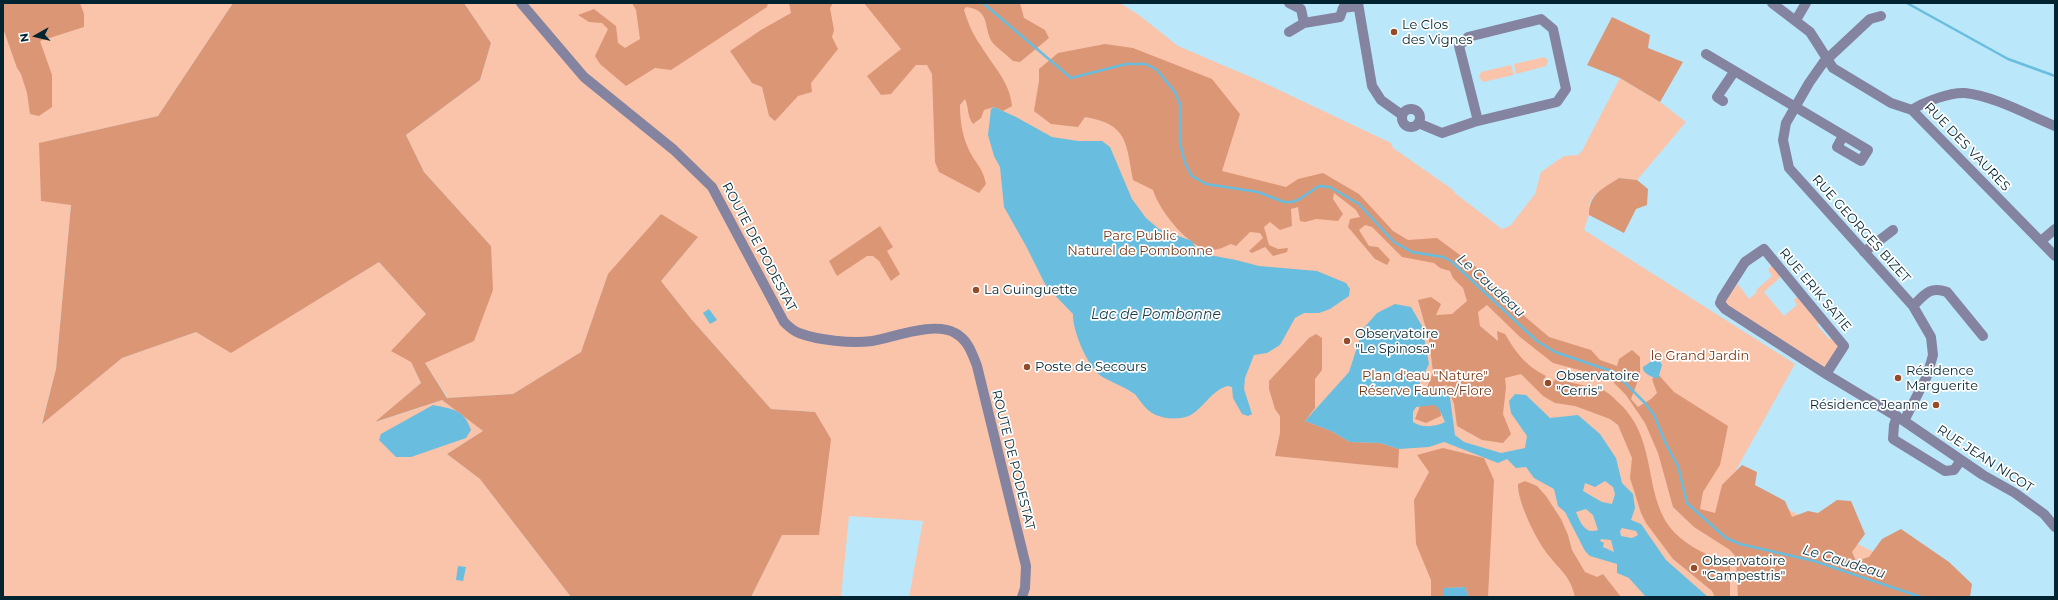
<!DOCTYPE html>
<meta charset="utf-8">
<style>
body{margin:0}
#map{position:relative;width:2058px;height:600px;overflow:hidden;background:#bbe7fa;font-family:Montserrat,sans-serif}
canvas{display:block}
.frame{position:absolute;inset:0;border:4px solid #022430;pointer-events:none}
.north{position:absolute;left:16px;top:16px;width:40px;height:40px;-webkit-text-stroke:3px #fff;paint-order:stroke;rotate:262deg;font-size:11px;font-weight:700;line-height:16px;text-align:center;color:#022430}
.north::after{content:'';display:block;margin:auto;width:14px;height:18px;background:#022430;clip-path:polygon(50% 0,100% 100%,50% 72%,0 100%)}
</style>
<div id="map">
<canvas width="2058" height="600"></canvas>
<div class="frame"></div>
<div class="north">N</div>
</div>
<script>
const context = document.querySelector('canvas').getContext('2d');
context.lineJoin = 'round';
function paint(path, color) {
  context.fillStyle = color;
  context.fill(path, 'evenodd');
}
function strokePath(path, color, width, dash) {
  context.strokeStyle = color;
  context.lineWidth = width;
  context.lineCap = dash ? 'butt' : 'round';
  context.setLineDash(dash || []);
  context.stroke(path);
}
function drawText(font, color, halo, rows, align = 'center') {
  context.font = font + ' Montserrat,sans-serif';
  context.lineWidth = 3.5;
  context.setLineDash([]);
  context.textBaseline = 'middle';
  context.strokeStyle = halo;
  context.fillStyle = color;
  for (const [text, x, y, turn = 0] of rows) {
    context.save();
    context.translate(x, y);
    context.rotate((+turn || 0) * Math.PI / 180);
    context.textAlign = isNaN(turn) ? turn : align;
    if (halo) context.strokeText(text, 0, 0);
    context.fillText(text, 0, 0);
    context.restore();
  }
}
const green = new Path2D(`
 M 3,3 L 233,3 L 158,116 L 40,143 L 71,205 L 56,369 L 42,423 L 122,358 L 196,332 L 231,352 L 379,262 L 426,314 L 411,362 L 421,383 L 376,422 L 442,400 L 484,431 L 447,454 L 480,479 L 571,597 L 3,597 Z
 M 464,3 L 1120,3 L 1139,15 L 1178,46 L 1260,81 L 1391,143 L 1393,148 L 1452,189 L 1456,194 L 1502,229 L 1510,226 L 1535,194 L 1541,172 L 1564,156 L 1578,155 L 1582,151 L 1620,78 L 1660,102 L 1686,122 L 1637,180 L 1619,178 L 1594,195 L 1589,204 L 1589,215 L 1584,230 L 1795,364 L 1730,481 L 1965,597 L 909,597 L 923,521 L 849,516 L 841,597 L 751,597 L 782,535 L 815,412 L 771,409 L 692,320 L 661,281 L 698,237 L 608,274 L 581,352 L 513,394 L 448,398 L 425,363 L 491,246 L 424,172 L 406,135 L 480,80 L 491,43 Z
 M 1544,57 L 1548,60 L 1546,66 L 1516,74 L 1514,64 Z
 M 1511,65 L 1514,75 L 1483,82 L 1479,77 L 1481,72 Z
 M 1774,264 L 1783,275 L 1764,292 L 1784,316 L 1797,305 L 1794,300 L 1799,295 L 1821,321 L 1817,325 L 1829,339 L 1833,336 L 1841,346 L 1825,369 L 1728,307 L 1725,300 L 1738,284 L 1749,299 L 1757,292 L 1756,290 L 1772,276 L 1768,269 Z`);
const forest = new Path2D(`
 M 3,3 L 80,3 L 84,14 L 84,27 L 40,41 L 52,75 L 52,107 L 39,116 L 30,114 L 27,93 L 21,74 L 17,68 L 3,28 Z
 M 233,3 L 464,3 L 491,43 L 480,80 L 406,135 L 424,172 L 491,246 L 493,290 L 474,341 L 425,363 L 447,398 L 513,394 L 581,352 L 608,274 L 661,214 L 698,237 L 661,281 L 692,320 L 771,409 L 815,412 L 831,439 L 819,535 L 782,535 L 751,597 L 571,597 L 480,479 L 447,454 L 483,431 L 442,400 L 375,422 L 421,383 L 411,362 L 391,351 L 426,314 L 379,262 L 231,353 L 196,332 L 122,358 L 42,424 L 56,369 L 71,205 L 41,201 L 39,143 L 158,116 Z
 M 632,3 L 768,3 L 767,7 L 671,70 L 655,68 L 626,86 L 600,64 L 595,56 L 608,29 L 602,23 L 589,22 L 578,15 L 594,9 L 616,26 L 618,43 L 625,48 L 640,39 L 636,10 Z
 M 789,3 L 833,3 L 830,8 L 834,30 L 832,37 L 838,49 L 811,83 L 812,92 L 798,96 L 775,121 L 769,116 L 762,87 L 752,83 L 730,51 L 761,30 L 791,13 Z
 M 864,3 L 1020,3 L 1024,18 L 1045,30 L 1049,38 L 1020,62 L 1013,61 C 1008,56 995,46 992,42 C 983,27 991,10 966,7 L 964,10 C 968,23 973,35 981,46 C 993,66 1010,82 1012,106 L 1003,111 L 994,107 L 984,110 L 981,118 L 973,124 C 967,116 969,108 965,99 L 960,105 C 960,120 962,134 968,148 C 974,162 983,167 986,184 L 979,193 L 939,172 L 935,162 L 932,74 L 927,65 L 916,65 L 891,94 L 881,95 L 867,76 L 901,49 Z
 M 1612,17 L 1650,35 L 1648,48 L 1683,62 L 1660,102 L 1620,78 L 1587,65 Z
 M 1105,44 L 1133,48 L 1212,79 L 1240,114 L 1222,171 L 1286,187 L 1298,179 L 1323,173 L 1359,194 L 1393,231 L 1408,240 L 1437,238 L 1476,267 L 1503,298 L 1549,337 L 1591,350 L 1600,360 L 1617,366 L 1619,359 L 1632,350 L 1640,357 L 1640,375 L 1631,399 L 1638,407 L 1651,399 L 1657,393 L 1652,379 L 1658,374 L 1674,392 L 1728,426 L 1720,465 L 1703,492 L 1700,509 L 1715,513 L 1722,485 L 1742,465 L 1757,472 L 1755,485 L 1785,501 L 1792,517 L 1808,511 L 1818,513 L 1837,500 L 1851,501 L 1865,534 L 1852,552 L 1856,561 L 1869,557 L 1882,539 L 1901,529 L 1949,562 L 1972,584 L 1970,597 L 1738,597 L 1736,557 L 1730,550 L 1694,527 L 1673,507 L 1658,453 L 1645,423 L 1626,395 L 1609,378 L 1553,363 L 1520,337 L 1487,305 L 1478,312 L 1480,326 L 1498,341 L 1497,331 L 1505,334 C 1516,353 1526,366 1546,376 L 1543,380 L 1548,387 L 1556,379 L 1603,390 C 1610,394 1614,398 1619,403 C 1660,441 1641,497 1675,533 C 1689,548 1712,556 1730,566 L 1730,597 L 1715,597 L 1712,591 L 1673,559 L 1646,523 L 1641,513 L 1630,478 L 1632,458 L 1618,425 L 1610,419 L 1575,406 L 1555,403 L 1543,396 L 1521,374 L 1505,378 L 1506,387 L 1503,414 L 1511,434 L 1503,443 L 1482,440 L 1457,426 L 1454,404 L 1447,385 L 1438,387 L 1441,416 L 1426,423 L 1415,419 L 1433,372 L 1429,340 L 1418,300 L 1431,297 L 1441,304 L 1436,315 L 1452,314 L 1467,301 L 1463,288 L 1453,278 L 1450,271 L 1440,268 L 1434,263 L 1402,257 L 1372,227 L 1365,225 L 1359,230 L 1369,246 L 1378,247 L 1390,260 L 1387,265 L 1375,259 L 1348,227 L 1350,219 L 1360,217 L 1356,210 L 1334,193 L 1333,199 L 1343,214 L 1338,221 L 1316,219 L 1305,222 L 1300,221 L 1298,207 L 1291,209 L 1292,226 L 1280,230 L 1270,222 L 1264,227 L 1269,245 L 1278,249 L 1288,248 L 1287,252 L 1273,256 L 1265,247 L 1252,253 L 1249,251 L 1263,238 L 1260,233 L 1250,232 L 1236,246 L 1231,244 C 1226,246 1219,250 1213,250 C 1190,251 1159,210 1153,190 L 1133,180 C 1126,143 1128,124 1085,117 L 1078,127 L 1051,124 L 1034,111 L 1039,81 L 1039,69 L 1058,53 Z
 M 1619,178 L 1637,180 L 1648,189 L 1647,205 L 1636,209 L 1624,233 L 1589,215 C 1589,193 1603,189 1619,178 Z
 M 880,226 L 893,247 L 887,251 L 900,274 L 891,281 L 879,261 L 873,256 L 867,256 L 837,276 L 829,261 Z
 M 1316,334 L 1322,338 L 1322,370 L 1315,379 L 1315,408 L 1305,421 L 1331,431 L 1350,442 L 1380,443 L 1399,449 L 1398,468 L 1275,456 L 1280,433 L 1280,416 L 1275,409 L 1269,389 L 1269,381 L 1309,338 Z
 M 1443,448 L 1484,458 L 1494,480 L 1488,597 L 1469,597 L 1465,587 L 1445,588 L 1443,597 L 1431,597 L 1431,580 L 1416,544 L 1414,500 L 1429,472 L 1417,455 Z
 M 1525,481 L 1537,486 L 1546,496 L 1561,519 L 1568,535 L 1572,550 L 1585,572 L 1597,577 L 1603,574 L 1621,597 L 1575,597 C 1570,576 1562,572 1549,556 C 1537,542 1517,501 1518,484 Z`);
const water = new Path2D(`
 M 994,107 L 1016,117 L 1052,137 L 1078,141 L 1102,141 L 1110,147 L 1132,199 L 1146,218 L 1159,229 L 1192,241 L 1196,248 L 1204,254 L 1236,260 L 1259,266 L 1317,271 L 1346,283 L 1350,289 L 1349,296 L 1330,309 L 1319,313 L 1304,313 L 1295,318 L 1280,345 L 1267,353 L 1254,355 L 1245,378 L 1244,389 L 1252,414 L 1248,416 L 1242,414 L 1233,398 L 1232,387 L 1228,386 C 1209,390 1201,416 1181,418 C 1165,420 1150,416 1141,402 C 1138,399 1137,395 1133,393 C 1123,386 1111,382 1101,376 C 1087,366 1072,329 1073,314 L 1046,286 L 1026,246 L 1004,207 L 1000,167 L 994,156 L 988,135 L 991,109 Z
 M 1395,304 L 1411,307 L 1422,326 L 1429,364 L 1417,389 L 1435,394 L 1441,386 L 1449,390 L 1455,435 L 1464,442 L 1501,453 L 1525,448 L 1527,436 L 1511,413 L 1509,401 L 1515,394 L 1526,395 L 1550,418 L 1578,415 L 1600,434 L 1616,458 L 1622,483 L 1633,494 L 1635,508 L 1631,520 L 1641,524 L 1666,560 L 1708,597 L 1646,597 L 1629,578 L 1617,573 L 1617,564 L 1590,556 L 1585,551 L 1565,512 L 1558,506 L 1554,489 L 1534,478 L 1526,467 L 1516,468 L 1507,459 L 1498,463 L 1444,442 L 1429,447 L 1399,449 L 1380,443 L 1350,442 L 1331,431 L 1305,421 L 1349,372 L 1363,329 L 1377,313 ZM 1435,405 L 1440,411 L 1445,422 C 1436,427 1421,428 1413,422 L 1413,412 L 1416,407 ZM 1605,481 L 1613,487 L 1615,494 L 1612,504 L 1602,502 L 1583,491 L 1585,483 L 1595,487 ZM 1586,509 L 1593,515 L 1598,530 C 1585,535 1580,522 1576,512 ZM 1622,528 L 1636,531 L 1638,535 L 1632,538 L 1621,536 L 1620,531 ZM 1601,539 L 1611,540 L 1614,552 L 1603,547 L 1604,543 L 1600,541 Z
 M 709,309 L 717,320 L 710,324 L 703,313 Z
 M 1658,357 L 1662,365 L 1658,379 C 1652,377 1642,373 1643,367 Z
 M 433,405 C 452,409 464,409 471,430 L 466,438 L 411,457 L 396,457 L 379,440 L 381,434 Z
 M 458,566 L 466,567 L 463,581 L 456,580 Z
 M 1465,587 L 1469,597 L 1443,597 L 1444,588 Z`);
const stream = new Path2D(`
 M 983,3 L 1071,78 L 1126,64 L 1146,64 L 1157,70 L 1175,92 L 1180,104 L 1180,143 L 1185,163 L 1192,176 L 1206,184 L 1258,192 L 1284,202 L 1291,202 L 1298,200 L 1319,186 L 1330,187 L 1359,204 L 1394,242 L 1412,252 L 1443,257 L 1451,261 L 1537,341 L 1555,352 L 1614,372 L 1645,403 L 1654,415 L 1666,444 L 1678,466 L 1687,503 L 1726,538 L 1740,544 L 1814,561 L 1921,597
 M 1907,3 L 2008,59 L 2055,76`);
const minor = new Path2D(`
 M 521,3 L 584,77 L 674,150 L 712,187 L 784,322 C 788,326 793,331 799,333 C 817,340 852,344 872,341 C 895,337 934,321 955,333 C 968,340 972,353 977,366 L 1026,566 L 1025,588 L 1022,597
 M 1289,3 L 1301,9 L 1304,23 L 1340,17 L 1343,8 L 1358,6
 M 1358,3 L 1372,86 L 1381,100 L 1402,115
 M 1772,3 L 1810,32 L 1833,68 L 1891,103 L 1912,110 L 2055,256
 M 1881,16 L 1870,19 L 1823,63 L 1809,83 L 1786,123 L 1783,140 L 1789,168 L 1913,306 L 1931,337 L 1933,355 L 1927,376 L 1904,421
 M 1796,20 L 1806,3
 M 1289,32 L 1304,23
 M 1706,54 L 1868,150 L 1861,161 L 1837,147 L 1843,136
 M 1723,101 L 1717,97 L 1734,72
 M1402 118a9 9 0 1 1 18 0a9 9 0 1 1-18 0Z
 M 1912,110 C 1923,102 1951,92 1965,93 C 1994,96 2028,115 2055,126
 M 1418,123 L 1442,133 L 1474,122 L 1478,121 L 1557,102 L 1566,89 L 1553,29 L 1541,19 L 1468,37 L 1459,46 L 1478,121
 M 2041,241 L 2055,229
 M 1864,252 L 1893,230
 M 1913,306 C 1925,294 1930,286 1947,292 L 1983,336
 M 1826,374 L 1844,346 L 1764,249 L 1745,262 L 1722,298 L 1720,303 L 1725,309 L 1826,374 L 1904,421 L 1983,475 L 2015,493 L 2044,514 L 2055,527
 M 1897,416 L 1894,425 L 1893,439 L 1945,471 L 1954,470 L 1961,460`);
const markers = [
 [1394,32,4,"#944c28"],
 [976,290,4,"#944c28"],
 [1347,341,4,"#944c28"],
 [1027,367,4,"#944c28"],
 [1898,378,4,"#944c28"],
 [1548,383,4,"#944c28"],
 [1936,405,4,"#944c28"],
 [1694,568,4,"#944c28"]
];
const poiNames = [
 ["Le Clos",1402,25],
 ["des Vignes",1402,40],
 ["La Guinguette",984,290],
 ["Observatoire",1355,334],
 ["\"Le Spinosa\"",1355,349],
 ["Poste de Secours",1035,367],
 ["Résidence",1906,371],
 ["Marguerite",1906,386],
 ["Observatoire",1556,376],
 ["\"Cerris\"",1556,391],
 ["Résidence Jeanne",1928,405,"right"],
 ["Observatoire",1702,561],
 ["\"Campestris\"",1702,576]
];
const streetNames = [
 ["RUE DES VAURES",1967,147,46],
 ["RUE GEORGES BIZET",1861,229,48],
 ["ROUTE DE PODESTAT",759,247,62],
 ["RUE ERIK SATIE",1815,290,50],
 ["RUE JEAN NICOT",1985,459,33],
 ["ROUTE DE PODESTAT",1013,460,76]
];
const parkNames = [
 ["Parc Public",1140,236],
 ["Naturel de Pombonne",1140,251],
 ["le Grand Jardin",1700,356],
 ["Plan d'eau \"Nature\"",1425,376],
 ["Réserve Faune/Flore",1425,391]
];
const waterNames = [
 ["Le Caudeau",1491,286,42],
 ["Lac de Pombonne",1156,315],
 ["Le Caudeau",1844,562,17]
];
paint(green, '#fac4ab');
paint(forest, '#db9676');
paint(water, '#69bdde');
strokePath(stream, '#69bdde', 2.5);
strokePath(minor, '#8483a0', 10);
for (const [x, y, r, color] of markers) {
  const dot = new Path2D();
  dot.arc(x, y, r, 0, 2 * Math.PI);
  context.fillStyle = color;
  context.fill(dot);
  strokePath(dot, '#fff', 1.5);
}
drawText('13px', '#022430', '#fff', poiNames, 'left');
drawText('13px', '#022430', '#fff', streetNames);
drawText('13px', '#753614', '#fff', parkNames);
drawText('italic 14px', '#173d4c', '#fff', waterNames);
</script>
